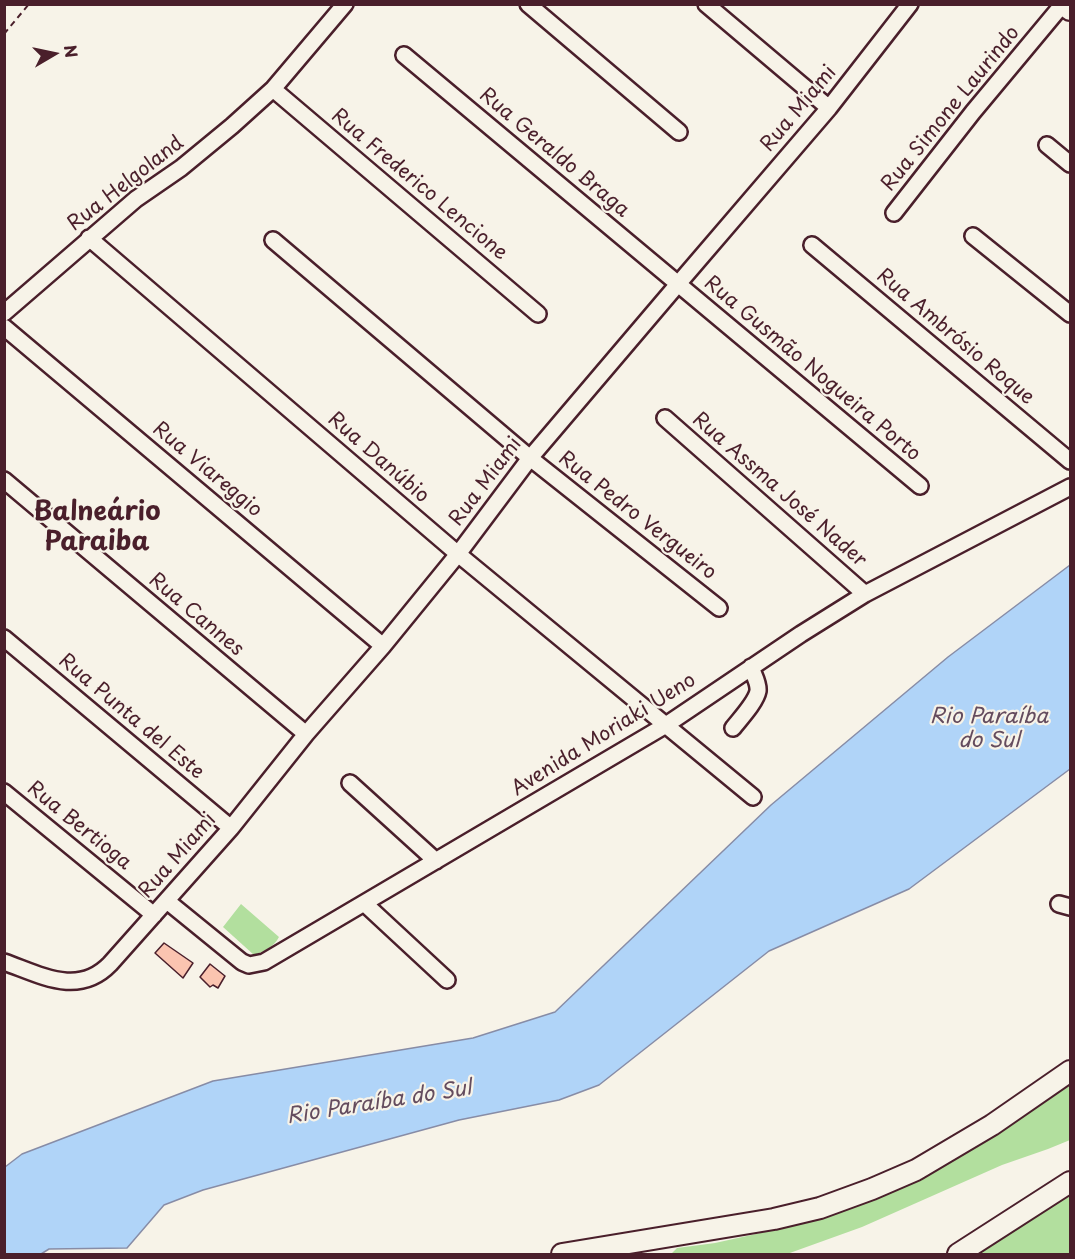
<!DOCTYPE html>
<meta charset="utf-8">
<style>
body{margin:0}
#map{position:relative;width:1075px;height:1259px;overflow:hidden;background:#f7f3e8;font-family:"Playpen Sans",sans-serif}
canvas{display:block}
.frame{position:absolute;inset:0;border:6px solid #4a1f2b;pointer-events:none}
.north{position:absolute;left:24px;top:24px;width:60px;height:60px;-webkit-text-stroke:4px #f7f3e8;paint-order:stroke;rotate:81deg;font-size:16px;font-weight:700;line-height:24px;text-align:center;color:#4a1f2b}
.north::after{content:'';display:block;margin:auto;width:21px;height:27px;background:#4a1f2b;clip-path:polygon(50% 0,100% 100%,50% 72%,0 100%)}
</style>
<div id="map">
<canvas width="1075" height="1259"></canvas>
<div class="frame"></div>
<div class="north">N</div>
</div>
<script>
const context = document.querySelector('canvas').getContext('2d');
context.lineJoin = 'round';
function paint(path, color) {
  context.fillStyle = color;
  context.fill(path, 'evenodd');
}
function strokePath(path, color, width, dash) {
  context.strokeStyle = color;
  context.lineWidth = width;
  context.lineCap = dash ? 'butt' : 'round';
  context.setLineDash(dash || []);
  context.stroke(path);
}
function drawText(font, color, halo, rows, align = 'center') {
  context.font = font + ' "Playpen Sans",sans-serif';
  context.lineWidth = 4.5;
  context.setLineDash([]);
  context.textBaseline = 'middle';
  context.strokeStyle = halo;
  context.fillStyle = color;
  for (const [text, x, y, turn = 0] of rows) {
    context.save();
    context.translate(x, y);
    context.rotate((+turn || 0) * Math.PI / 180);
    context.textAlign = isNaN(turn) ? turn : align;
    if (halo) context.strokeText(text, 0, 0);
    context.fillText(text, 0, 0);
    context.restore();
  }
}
const green = new Path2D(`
 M 241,904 L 279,937 C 274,947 264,951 254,955 L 223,927 Z
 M 1070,1079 L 1070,1140 L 1048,1149 L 1002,1165 L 862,1227 L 787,1254 L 671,1254 L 677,1248 L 715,1243 L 756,1234 L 802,1223 L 865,1202 L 951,1158 Z
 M 1070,1179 L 1070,1254 L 954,1254 Z`);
const water = new Path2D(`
 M 1070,565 L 1070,769 L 909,889 L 769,951 L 599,1085 L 559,1100 L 459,1120 L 203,1190 L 164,1205 L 127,1248 L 49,1249 L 41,1254 L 5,1254 L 5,1167 L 22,1154 L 213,1081 L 473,1038 L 555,1012 L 771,805 L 948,657 Z`);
const building = new Path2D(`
 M 164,943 L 193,963 L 183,978 L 155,953 Z
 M 210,964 L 225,976 L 218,988 L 213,985 L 210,987 L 200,977 Z`);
const path = new Path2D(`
 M 4,34 L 29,4`);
const minor = new Path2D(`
 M 528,4 L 679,132
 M 706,4 L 829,108
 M 404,55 L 920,486
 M 273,89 L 538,314
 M 1047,145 L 1070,164
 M 894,213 L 973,112 L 1063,4
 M 973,236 L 1070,314
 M 89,238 L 458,554 L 753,797
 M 273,240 L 530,458 L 719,608
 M 812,245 L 1070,461
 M 4,313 L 136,199 L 181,168 L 232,126 L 273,89 L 345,4
 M 4,327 L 383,646
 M 665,418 L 865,594
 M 4,480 L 306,734
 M 4,638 L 231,828
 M 733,728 C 740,719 756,702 758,691 C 759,683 753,674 751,667
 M 350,783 L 436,861
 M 4,792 L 154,915
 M 167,901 L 242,962 L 249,965 L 264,962 L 666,725 L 801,634 L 865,594 L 1070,487
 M 364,903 L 447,980
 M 1059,904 L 1070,907
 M 4,962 C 41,975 78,997 110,964 L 231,828 L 306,734 L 383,646 L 458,554 L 530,458 L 678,284 L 829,108 L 910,4`);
const major = new Path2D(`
 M 1064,4 L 1070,10
 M 562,1254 L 774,1219 L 820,1208 L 872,1189 L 916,1170 L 992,1125 L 1070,1071
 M 958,1254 L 1070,1182`);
const streetNames = [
 ["Rua Miami",799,109,-50],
 ["Rua Simone Laurindo",951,109,-51],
 ["Rua Geraldo Braga",554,153,40],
 ["Rua Helgoland",126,184,-38],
 ["Rua Frederico Lencione",419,185,40],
 ["Rua Ambrósio Roque",955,337,40],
 ["Rua Gusmão Nogueira Porto",812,369,40],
 ["Rua Danúbio",378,458,41],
 ["Rua Viareggio",207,470,40],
 ["Rua Miami",486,482,-53],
 ["Rua Assma José Nader",779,490,41],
 ["Rua Pedro Vergueiro",637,516,38],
 ["Rua Cannes",196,615,40],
 ["Rua Punta del Este",131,717,40],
 ["Avenida Moriaki Ueno",604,735,-32],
 ["Rua Bertioga",79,826,39],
 ["Rua Miami",178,856,-49]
];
const waterNames = [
 ["Rio Paraíba",989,717],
 ["do Sul",989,741],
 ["Rio Paraíba do Sul",379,1103,-9]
];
const districtNames = [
 ["Balneário",97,513],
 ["Paraiba",97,543]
];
paint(green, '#b2df9e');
paint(water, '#b0d4f8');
strokePath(water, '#878ca6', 1.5);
paint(building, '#fbc4b0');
strokePath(building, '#4a1f2b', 1.5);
strokePath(minor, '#4a1f2b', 20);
strokePath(major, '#4a1f2b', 24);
strokePath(path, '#4a1f2b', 2, [6, 4.5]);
strokePath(minor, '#f7f3e8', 15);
strokePath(major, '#f7f3e8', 20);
drawText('20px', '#4a1f2b', '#f7f3e8', streetNames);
drawText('italic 21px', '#644c5e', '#f7f3e8', waterNames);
drawText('bold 26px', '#4a1f2b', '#f7f3e8', districtNames);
</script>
